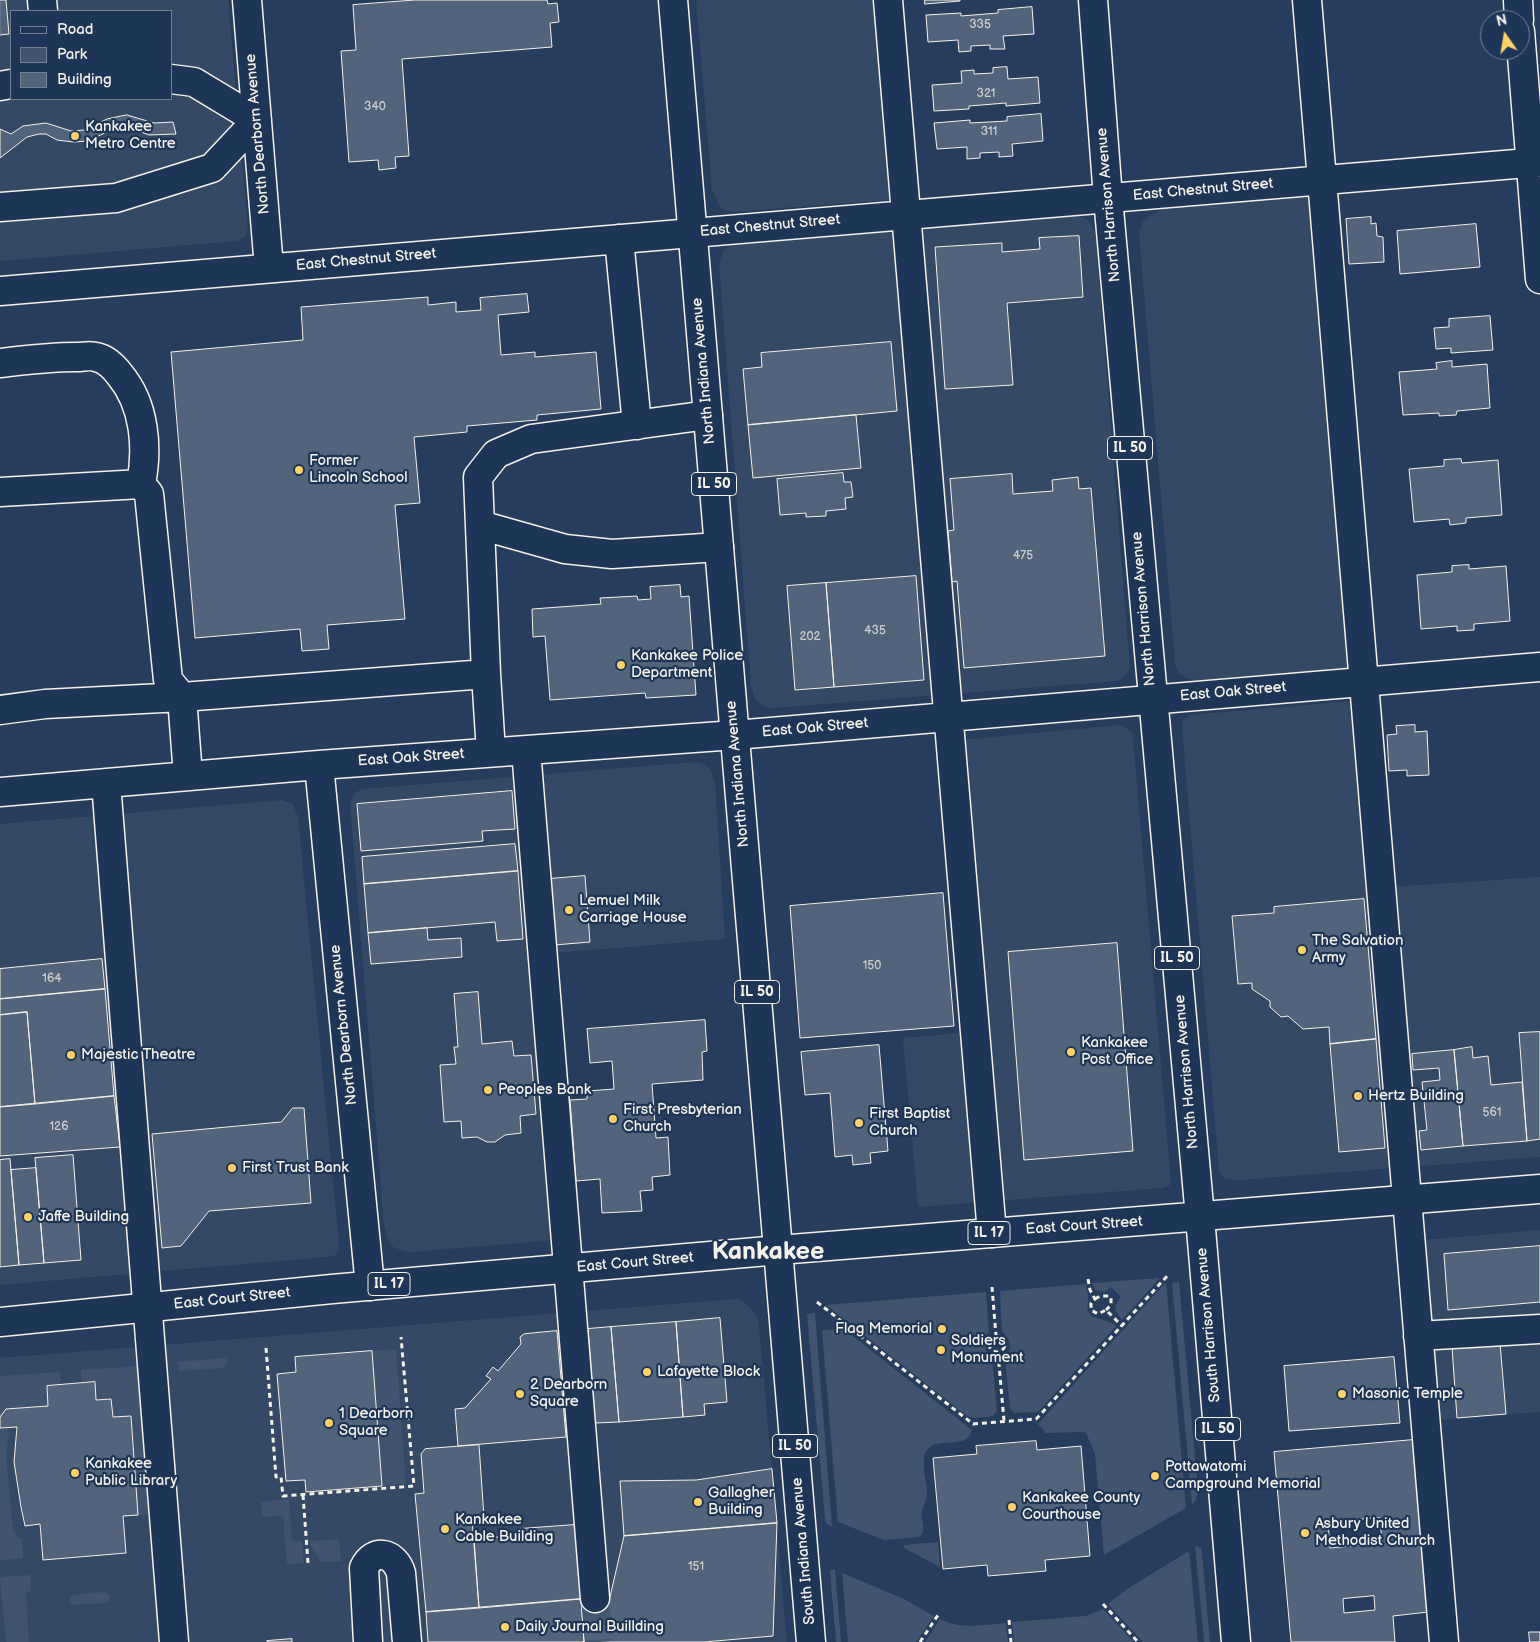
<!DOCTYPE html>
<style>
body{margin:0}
#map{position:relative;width:1540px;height:1642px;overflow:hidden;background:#263d5d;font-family:"Balsamiq Sans",sans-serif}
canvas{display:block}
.legend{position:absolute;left:10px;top:10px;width:162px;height:90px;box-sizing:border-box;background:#1d3557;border:1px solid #738091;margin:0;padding:6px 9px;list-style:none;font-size:15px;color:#f4f1e8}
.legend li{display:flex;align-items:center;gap:10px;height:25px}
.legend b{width:25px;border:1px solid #738091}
.north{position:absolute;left:1480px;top:10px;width:50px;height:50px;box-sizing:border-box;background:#1d3557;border:1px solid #738091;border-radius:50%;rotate:347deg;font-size:14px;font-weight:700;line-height:20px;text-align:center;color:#f4f1e8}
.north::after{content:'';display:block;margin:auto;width:18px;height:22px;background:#ffd166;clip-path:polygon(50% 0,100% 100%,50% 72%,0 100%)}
</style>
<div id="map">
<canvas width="1540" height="1642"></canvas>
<ul class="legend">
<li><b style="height:6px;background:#1d3557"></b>Road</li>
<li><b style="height:14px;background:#40546f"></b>Park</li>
<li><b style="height:14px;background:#52647b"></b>Building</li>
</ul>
<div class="north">N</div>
</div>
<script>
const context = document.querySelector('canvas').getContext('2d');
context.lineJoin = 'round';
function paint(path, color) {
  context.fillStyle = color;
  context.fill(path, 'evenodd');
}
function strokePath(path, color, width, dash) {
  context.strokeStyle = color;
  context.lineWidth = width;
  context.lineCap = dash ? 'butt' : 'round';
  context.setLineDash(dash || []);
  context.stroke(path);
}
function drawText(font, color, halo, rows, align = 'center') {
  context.font = font + ' "Balsamiq Sans",sans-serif';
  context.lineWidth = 4.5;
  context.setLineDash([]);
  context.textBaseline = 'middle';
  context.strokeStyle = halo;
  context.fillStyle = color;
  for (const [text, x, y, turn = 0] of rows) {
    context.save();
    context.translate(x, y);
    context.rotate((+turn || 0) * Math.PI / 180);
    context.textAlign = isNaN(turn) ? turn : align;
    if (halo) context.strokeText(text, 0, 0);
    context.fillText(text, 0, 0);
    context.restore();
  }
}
const built = new Path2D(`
 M 0,0 L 228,0 L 248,228 L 246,236 L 238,241 L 0,261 ZM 11,11 L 171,11 L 171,99 L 11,99 Z
 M 696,0 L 896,0 L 913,198 L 731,212 L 723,209 L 719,205 L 712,189 Z
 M 1333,193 L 1372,667 L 1196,680 L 1186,678 L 1178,672 L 1175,663 L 1139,234 L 1142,223 L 1148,217 L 1159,211 L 1174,205 Z
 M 1077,215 L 1088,220 L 1094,230 L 1096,238 L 1130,668 L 1125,676 L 1117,681 L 774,708 L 762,706 L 755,698 L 751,686 L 719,263 L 723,251 L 733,243 L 746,239 Z
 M 1375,699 L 1391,887 L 1540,877 L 1540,1157 L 1239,1180 L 1226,1179 L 1222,1176 L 1219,1171 L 1182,728 L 1183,720 L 1190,715 Z
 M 1121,725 L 1132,732 L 1133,738 L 1171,1183 L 1169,1186 L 1163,1188 L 918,1207 L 903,1038 L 983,1031 L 960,740 Z
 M 695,762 L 704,764 L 710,769 L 715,782 L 725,939 L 554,953 L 579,1238 L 411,1252 L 394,1248 L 388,1240 L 384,1225 L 350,803 L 352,797 L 356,792 L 363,789 Z
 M 282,800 L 293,804 L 298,817 L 339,1244 L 336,1255 L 327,1257 L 0,1285 L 0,824 Z
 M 1540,1230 L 1540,1412 L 1436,1420 L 1423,1240 Z
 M 735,1299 L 741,1300 L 751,1309 L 757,1316 L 759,1324 L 787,1642 L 0,1642 L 0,1358 Z`);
const green = new Path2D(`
 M 1160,1278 L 1122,1320 C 1114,1310 1113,1308 1121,1297 L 1111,1287 L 1105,1292 L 1095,1290 L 1092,1283 Z
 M 1166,1282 L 1186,1508 L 1104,1555 L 1095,1454 L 1086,1433 L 1082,1432 L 1046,1433 L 1038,1424 Z
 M 1179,1282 L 1198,1490 L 1196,1500 L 1192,1504 L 1172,1283 Z
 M 1086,1284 C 1086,1288 1088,1292 1088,1296 C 1089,1303 1084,1313 1094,1317 C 1103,1321 1107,1319 1116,1326 L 1038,1412 L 1014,1413 L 1010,1408 L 1005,1357 L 1010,1349 L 1010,1345 L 1009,1340 L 1002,1331 L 1000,1291 Z
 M 986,1292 L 989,1332 L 984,1343 L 987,1354 L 992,1359 L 997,1411 L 993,1416 L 973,1418 L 967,1416 L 826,1305 Z
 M 815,1313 L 832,1527 L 826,1523 L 825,1519 L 807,1314 Z
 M 844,1329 L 972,1430 C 969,1446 947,1441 936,1444 C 932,1445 929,1448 926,1451 C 920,1465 928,1481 927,1495 C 926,1501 923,1506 922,1511 C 920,1520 928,1531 919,1537 L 884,1540 L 838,1522 L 822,1330 Z
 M 396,1349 L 406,1484 L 382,1486 L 372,1351 Z
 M 226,1358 L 227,1363 L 223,1368 L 179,1371 L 177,1362 Z
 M 140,1366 L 151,1514 L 138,1515 L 131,1416 L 113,1417 L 111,1399 L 96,1400 L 95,1382 L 82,1383 L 81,1370 Z
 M 60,1372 L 61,1385 L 47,1387 L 48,1406 L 0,1417 L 0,1376 Z
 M 0,1428 L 9,1428 L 6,1459 L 13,1529 L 16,1536 L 22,1539 L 23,1558 L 0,1560 Z
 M 289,1499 L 292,1541 L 302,1541 L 304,1563 L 287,1565 L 283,1516 L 262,1517 L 261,1502 Z
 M 339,1539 L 341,1561 L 321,1562 L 311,1547 L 310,1541 Z
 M 938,1542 L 940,1567 L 904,1548 L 903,1545 Z
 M 1195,1545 L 1201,1548 L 1202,1552 L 1210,1642 L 1204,1642 Z
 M 1189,1551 L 1198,1642 L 1143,1642 L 1108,1604 L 1127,1589 Z
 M 835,1569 L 841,1642 L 836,1642 L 830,1573 L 831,1570 Z
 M 842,1573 L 902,1598 L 934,1616 L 916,1642 L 848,1642 Z
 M 30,1575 L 31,1592 L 26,1592 L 29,1642 L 6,1642 L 0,1577 Z
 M 105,1592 L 110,1596 L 110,1599 L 106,1603 L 73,1605 L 69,1600 L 72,1595 Z
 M 1103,1609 L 1134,1642 L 1014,1642 L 1012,1622 L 1086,1616 Z
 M 940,1619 C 961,1630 984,1625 1006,1623 L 1008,1642 L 925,1642 Z`);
const building = new Path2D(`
 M 0,0 L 6,0 L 9,34 L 0,35 Z
 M 415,0 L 547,0 L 548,4 L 557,3 L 559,22 L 550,23 L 552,47 L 402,59 L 409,156 L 395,157 L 396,168 L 379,170 L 378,160 L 349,162 L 341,51 L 356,50 L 353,5 Z
 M 925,0 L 960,0 L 960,1 L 925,4 Z
 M 1032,7 L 1034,34 L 1003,36 L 1005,49 L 990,49 L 990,45 L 971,46 L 971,51 L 959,52 L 958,40 L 928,42 L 926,15 L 961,13 L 961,16 L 998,13 L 998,10 Z
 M 1007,67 L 1008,79 L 1038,77 L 1040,103 L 1006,106 L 1006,103 L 969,106 L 969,109 L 934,111 L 932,85 L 962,83 L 961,71 L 974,70 L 974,74 L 993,73 L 993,68 Z
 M 1041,114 L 1043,141 L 1012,144 L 1013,156 L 999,157 L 999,152 L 980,153 L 980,158 L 967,159 L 967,147 L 937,149 L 934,123 L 970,120 L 970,123 L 1007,121 L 1007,117 Z
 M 127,115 L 154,123 L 173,122 L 176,134 L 149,135 L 125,126 L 116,127 L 89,141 L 73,142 L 57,140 L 46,134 L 39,134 L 27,137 L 0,158 L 0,129 L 11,134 L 23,126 L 46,123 L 71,131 L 85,130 L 107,119 Z
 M 1371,217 L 1371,224 L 1376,223 L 1377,236 L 1383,237 L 1384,262 L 1349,264 L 1346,219 Z
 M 1476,224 L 1480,267 L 1400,274 L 1397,231 Z
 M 1079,236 L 1083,297 L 1007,303 L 1013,385 L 945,389 L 935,247 L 1002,243 L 1002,252 L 1040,249 L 1039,238 Z
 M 527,294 L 529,312 L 498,315 L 501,355 L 535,352 L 535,357 L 596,352 L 601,409 L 537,415 L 537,420 L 467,426 L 467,432 L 414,437 L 420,503 L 395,505 L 405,619 L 327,625 L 329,649 L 302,651 L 300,629 L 195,638 L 171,352 L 303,340 L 301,307 L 428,297 L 428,305 L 456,302 L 456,312 L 481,310 L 480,298 Z
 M 1490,316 L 1493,350 L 1451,353 L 1451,348 L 1436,349 L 1434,328 L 1449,327 L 1449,319 Z
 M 891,342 L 897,411 L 748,425 L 743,369 L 762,367 L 761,353 Z
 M 1452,361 L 1452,367 L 1487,364 L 1490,408 L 1457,411 L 1456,415 L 1439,416 L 1439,413 L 1403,415 L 1399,372 L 1437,369 L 1436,363 Z
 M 856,415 L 861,468 L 753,478 L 748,425 Z
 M 1461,459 L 1462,463 L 1498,460 L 1502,515 L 1466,518 L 1466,523 L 1450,525 L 1449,519 L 1414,522 L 1409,469 L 1444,466 L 1444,460 Z
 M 843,473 L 844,482 L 851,482 L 853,497 L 845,498 L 846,509 L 826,511 L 826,516 L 806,517 L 806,513 L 780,515 L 777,479 Z
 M 1012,474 L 1013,494 L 1053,491 L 1052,480 L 1078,477 L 1079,489 L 1091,488 L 1105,656 L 964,668 L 957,581 L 952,582 L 948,531 L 954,530 L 950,479 Z
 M 1469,565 L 1469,569 L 1506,566 L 1510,621 L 1474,624 L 1474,630 L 1457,631 L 1457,626 L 1421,629 L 1417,575 L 1452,572 L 1452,566 Z
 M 916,576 L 924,680 L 834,687 L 826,583 Z
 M 826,583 L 834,687 L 795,690 L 787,586 Z
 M 680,585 L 681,597 L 689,596 L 696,695 L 646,698 L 645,693 L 550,700 L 545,636 L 533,637 L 532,609 L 601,604 L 600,598 L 637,596 L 638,600 L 651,599 L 650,587 Z
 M 1415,725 L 1415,732 L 1427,731 L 1429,775 L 1407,776 L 1407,770 L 1389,771 L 1387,735 L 1397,734 L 1396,726 Z
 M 512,791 L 515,829 L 482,831 L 483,841 L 361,851 L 357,804 Z
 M 515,844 L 518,871 L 364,884 L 362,857 Z
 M 518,871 L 523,939 L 497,941 L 495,922 L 368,933 L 364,884 Z
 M 585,876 L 590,942 L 554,945 L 549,879 Z
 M 943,893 L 954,1026 L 800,1038 L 790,906 Z
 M 1364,899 L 1376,1039 L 1330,1044 L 1329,1027 L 1303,1029 L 1288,1016 L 1281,1017 L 1270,1007 L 1270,1001 L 1252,989 L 1252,983 L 1238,984 L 1232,916 L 1274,913 L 1274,907 Z
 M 427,928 L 428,940 L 461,938 L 462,957 L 371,964 L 368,933 Z
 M 1117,943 L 1133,1151 L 1024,1160 L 1008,952 Z
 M 102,959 L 105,989 L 0,999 L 0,969 Z
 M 105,989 L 114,1096 L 35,1104 L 27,1012 L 0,1015 L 0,999 Z
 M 478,992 L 482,1044 L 512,1041 L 514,1056 L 531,1055 L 536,1114 L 520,1116 L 521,1133 L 505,1135 L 495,1142 L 487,1142 L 477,1137 L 462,1138 L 461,1121 L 444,1122 L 440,1065 L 456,1064 L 454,1047 L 458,1047 L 454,994 Z
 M 27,1012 L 35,1104 L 0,1107 L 0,1015 Z
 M 705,1020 L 707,1051 L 702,1052 L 703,1080 L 652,1084 L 656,1138 L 668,1137 L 670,1175 L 652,1177 L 653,1190 L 640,1191 L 642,1211 L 602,1213 L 600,1179 L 576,1181 L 570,1100 L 587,1099 L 587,1091 L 614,1089 L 612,1061 L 590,1063 L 587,1029 Z
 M 1540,1032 L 1540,1139 L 1527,1141 L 1519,1033 Z
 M 1376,1039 L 1385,1148 L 1339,1152 L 1330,1044 Z
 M 879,1045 L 888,1151 L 870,1153 L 871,1163 L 853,1165 L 852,1155 L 835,1157 L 830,1093 L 805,1095 L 801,1052 Z
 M 1472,1047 L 1473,1058 L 1488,1056 L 1491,1085 L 1522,1082 L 1527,1141 L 1463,1146 L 1454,1050 Z
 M 1454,1050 L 1463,1146 L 1421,1150 L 1419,1131 L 1427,1130 L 1422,1082 L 1440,1080 L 1439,1068 L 1413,1070 L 1412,1054 Z
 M 114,1096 L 120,1147 L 0,1156 L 0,1107 Z
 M 293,1108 L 304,1108 L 311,1203 L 209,1211 L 181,1246 L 162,1248 L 152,1134 L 281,1122 Z
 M 73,1155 L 81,1260 L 44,1263 L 35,1158 Z
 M 10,1159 L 19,1265 L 0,1267 L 0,1160 Z
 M 36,1168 L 44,1263 L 19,1265 L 11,1170 Z
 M 1540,1246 L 1540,1302 L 1448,1310 L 1444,1254 Z
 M 720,1318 L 727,1402 L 704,1404 L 705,1415 L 683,1417 L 676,1322 Z
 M 676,1322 L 683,1417 L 619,1422 L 611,1327 Z
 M 611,1327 L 619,1422 L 595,1423 L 588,1329 Z
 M 557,1331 L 566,1437 L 458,1446 L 455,1409 L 465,1408 L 491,1379 L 486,1376 L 493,1367 L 498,1371 L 521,1344 L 520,1337 L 524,1334 Z
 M 1500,1343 L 1506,1414 L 1457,1418 L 1452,1347 Z
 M 372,1351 L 382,1486 L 306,1492 L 305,1480 L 286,1481 L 277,1374 L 296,1372 L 295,1357 Z
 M 1394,1357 L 1400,1423 L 1289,1431 L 1284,1366 Z
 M 95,1382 L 96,1400 L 111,1399 L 113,1417 L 131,1416 L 138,1515 L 123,1516 L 126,1553 L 43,1560 L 40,1524 L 25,1526 L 21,1507 L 14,1462 L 17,1427 L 0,1428 L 0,1417 L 6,1409 L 48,1406 L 47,1386 Z
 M 1413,1440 L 1428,1612 L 1393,1616 L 1395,1642 L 1291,1642 L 1274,1452 ZM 1380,1518 L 1382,1543 L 1330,1548 L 1328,1522 ZM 1374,1596 L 1375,1610 L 1344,1613 L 1343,1599 Z
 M 1036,1441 L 1037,1450 L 1081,1446 L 1090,1556 L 1045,1560 L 1046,1571 L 988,1576 L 987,1565 L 943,1569 L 933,1458 L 977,1454 L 976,1446 Z
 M 479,1445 L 484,1518 L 472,1519 L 479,1608 L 426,1612 L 415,1494 L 424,1493 L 421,1454 L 425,1449 Z
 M 772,1469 L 777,1523 L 624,1536 L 620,1481 L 696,1480 Z
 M 777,1523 L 773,1636 L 704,1642 L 584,1642 L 581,1599 L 610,1597 L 624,1536 Z
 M 575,1525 L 581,1599 L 479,1608 L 474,1539 L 520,1535 L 519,1529 Z
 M 581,1599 L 584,1642 L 428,1642 L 426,1612 Z
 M 1529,1632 L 1540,1632 L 1540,1642 L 1530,1642 Z
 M 292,1639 L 292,1642 L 267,1642 L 267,1641 Z`);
const minorTunnel = new Path2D(`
 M 595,1598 L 599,1642`);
const path = new Path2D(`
 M 1088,1279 L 1090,1290 L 1095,1299 L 1091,1303 L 1091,1310 L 1098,1314 L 1106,1310 L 1122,1326
 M 992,1287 L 996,1336
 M 1095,1299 L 1100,1296 L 1109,1296 L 1111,1298 L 1111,1305 L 1106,1310
 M 817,1302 L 973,1424 L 1036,1419 L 1039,1416 L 1169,1274
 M989 1344a8 8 0 1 1 16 0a8 8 0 1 1-16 0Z
 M 266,1348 L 276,1477 L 281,1477 L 283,1496 L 414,1486 L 401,1337
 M 998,1353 L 1004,1421
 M 303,1495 L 308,1563
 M 1103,1604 L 1138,1642
 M 1009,1620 L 1011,1642
 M 920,1642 L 938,1615`);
const minor = new Path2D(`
 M 42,0 L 43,11
 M 247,0 L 269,268
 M 888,0 L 992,1233
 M 1307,0 L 1444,1642
 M 1518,0 L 1519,20
 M 1520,31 L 1540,279
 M 171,79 L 194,82 L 257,120
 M 0,86 L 11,84
 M 0,207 L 116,198 L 212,168 L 257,120
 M 619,239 L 637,425
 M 0,291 L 1540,162
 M 0,363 C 25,360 51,357 77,357 C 83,357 90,355 96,357 C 106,359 114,367 120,375 C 145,405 148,448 141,484
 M 0,492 L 141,484 L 149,494 L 168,680 L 182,697 L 486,674 L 478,477 L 496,454 L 531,439 L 708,415
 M 480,525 L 565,549 L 612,554 L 719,547
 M 486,674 L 491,752
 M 0,710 L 45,704 L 182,697 L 188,776
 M 526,750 L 595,1598
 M 319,765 L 370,1286
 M 106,783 L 174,1642
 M 0,792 L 319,765 L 735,735 L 1540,667
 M 1418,1336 L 1540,1329
 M 368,1642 L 364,1568 C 374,1547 395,1553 401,1573 L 407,1642`);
const major = new Path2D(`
 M 673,0 L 811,1642
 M 1093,0 L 1108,198 L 1200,1217 L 1236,1642
 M 0,1322 L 332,1289 L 779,1250 L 1540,1189`);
const markers = [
 [75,136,5,"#ffd166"],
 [299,470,5,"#ffd166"],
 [621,665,5,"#ffd166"],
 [569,910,5,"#ffd166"],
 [1302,950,5,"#ffd166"],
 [1071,1052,5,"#ffd166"],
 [71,1055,5,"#ffd166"],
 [488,1090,5,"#ffd166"],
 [1358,1096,5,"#ffd166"],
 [613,1119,5,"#ffd166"],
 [859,1123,5,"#ffd166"],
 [232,1168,5,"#ffd166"],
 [28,1217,5,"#ffd166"],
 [942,1329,5,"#ffd166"],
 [941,1350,5,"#ffd166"],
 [647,1372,5,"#ffd166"],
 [520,1394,5,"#ffd166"],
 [1342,1394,5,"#ffd166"],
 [329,1423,5,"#ffd166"],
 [75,1473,5,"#ffd166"],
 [1155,1476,5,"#ffd166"],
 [698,1502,5,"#ffd166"],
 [1012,1507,5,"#ffd166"],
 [445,1529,5,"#ffd166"],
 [1305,1533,5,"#ffd166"],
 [505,1627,5,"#ffd166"]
];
const numberNames = [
 ["335",980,25],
 ["321",986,94],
 ["340",375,107],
 ["311",989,132],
 ["475",1023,556],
 ["435",875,631],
 ["202",810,637],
 ["150",872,966],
 ["164",52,979],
 ["561",1492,1113],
 ["126",59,1127],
 ["151",696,1567]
];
const shields = [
 [1130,448,45],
 [714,484,45],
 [1177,958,45],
 [757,992,45],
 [989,1233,42],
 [389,1284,42],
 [1218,1429,45],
 [795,1446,45]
];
const shieldNames = [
 ["IL 50",1130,448],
 ["IL 50",714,484],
 ["IL 50",1177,958],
 ["IL 50",757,992],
 ["IL 17",989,1233],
 ["IL 17",389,1284],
 ["IL 50",1218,1429],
 ["IL 50",795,1446]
];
const poiNames = [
 ["Kankakee",85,127],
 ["Metro Centre",85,144],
 ["Former",309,461],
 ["Lincoln School",309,478],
 ["Kankakee Police",631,656],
 ["Department",631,673],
 ["Lemuel Milk",579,901],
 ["Carriage House",579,918],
 ["The Salvation",1312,941],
 ["Army",1312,958],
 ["Kankakee",1081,1043],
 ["Post Office",1081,1060],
 ["Majestic Theatre",81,1055],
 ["Peoples Bank",498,1090],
 ["Hertz Building",1368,1096],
 ["First Presbyterian",623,1110],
 ["Church",623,1127],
 ["First Baptist",869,1114],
 ["Church",869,1131],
 ["First Trust Bank",242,1168],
 ["Jaffe Building",38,1217],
 ["Flag Memorial",932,1329,"right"],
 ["Soldiers",951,1341],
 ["Monument",951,1358],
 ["Lafayette Block",657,1372],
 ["2 Dearborn",530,1385],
 ["Square",530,1402],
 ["Masonic Temple",1352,1394],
 ["1 Dearborn",339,1414],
 ["Square",339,1431],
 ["Kankakee",85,1464],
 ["Public Library",85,1481],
 ["Pottawatomi",1165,1467],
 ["Campground Memorial",1165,1484],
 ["Gallagher",708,1493],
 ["Building",708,1510],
 ["Kankakee County",1022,1498],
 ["Courthouse",1022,1515],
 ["Kankakee",455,1520],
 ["Cable Building",455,1537],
 ["Asbury United",1315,1524],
 ["Methodist Church",1315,1541],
 ["Daily Journal Buillding",515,1627]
];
const streetNames = [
 ["North Dearborn Avenue",258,134,-95],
 ["East Chestnut Street",1203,190,-5],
 ["North Harrison Avenue",1109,205,-95],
 ["East Chestnut Street",770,226,-5],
 ["East Chestnut Street",366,260,-5],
 ["North Indiana Avenue",704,371,-95],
 ["North Harrison Avenue",1144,609,-95],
 ["East Oak Street",1233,692,-5],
 ["East Oak Street",815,728,-5],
 ["East Oak Street",411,758,-4],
 ["North Indiana Avenue",738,774,-95],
 ["North Dearborn Avenue",344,1025,-96],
 ["North Harrison Avenue",1187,1072,-95],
 ["East Court Street",1084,1226,-4],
 ["East Court Street",635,1263,-5],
 ["East Court Street",232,1299,-6],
 ["South Harrison Avenue",1209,1325,-95],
 ["South Indiana Avenue",804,1551,-95]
];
const townNames = [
 ["Kankakee",768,1253]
];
paint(built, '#334966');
paint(green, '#40546f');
paint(building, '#52647b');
strokePath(building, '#f4f1e8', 1);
strokePath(minorTunnel, '#455872', 28, [28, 14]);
strokePath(minor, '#f4f1e8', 31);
strokePath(major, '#f4f1e8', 31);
strokePath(path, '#f4f1e8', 3, [5, 4]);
strokePath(minor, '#1d3557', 28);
strokePath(major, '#1d3557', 28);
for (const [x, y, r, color] of markers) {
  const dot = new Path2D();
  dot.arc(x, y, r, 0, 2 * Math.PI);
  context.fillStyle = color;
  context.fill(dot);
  strokePath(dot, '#1d3557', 2);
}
drawText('12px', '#cccecd', null, numberNames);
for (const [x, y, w] of shields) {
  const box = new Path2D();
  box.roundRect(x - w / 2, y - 11.5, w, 23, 4);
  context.fillStyle = '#1d3557';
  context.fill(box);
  strokePath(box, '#f4f1e8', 1);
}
drawText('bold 14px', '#f4f1e8', null, shieldNames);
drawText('15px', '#f4f1e8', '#1d3557', poiNames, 'left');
drawText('15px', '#f4f1e8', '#1d3557', streetNames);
drawText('bold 25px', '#f4f1e8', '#1d3557', townNames);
</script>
